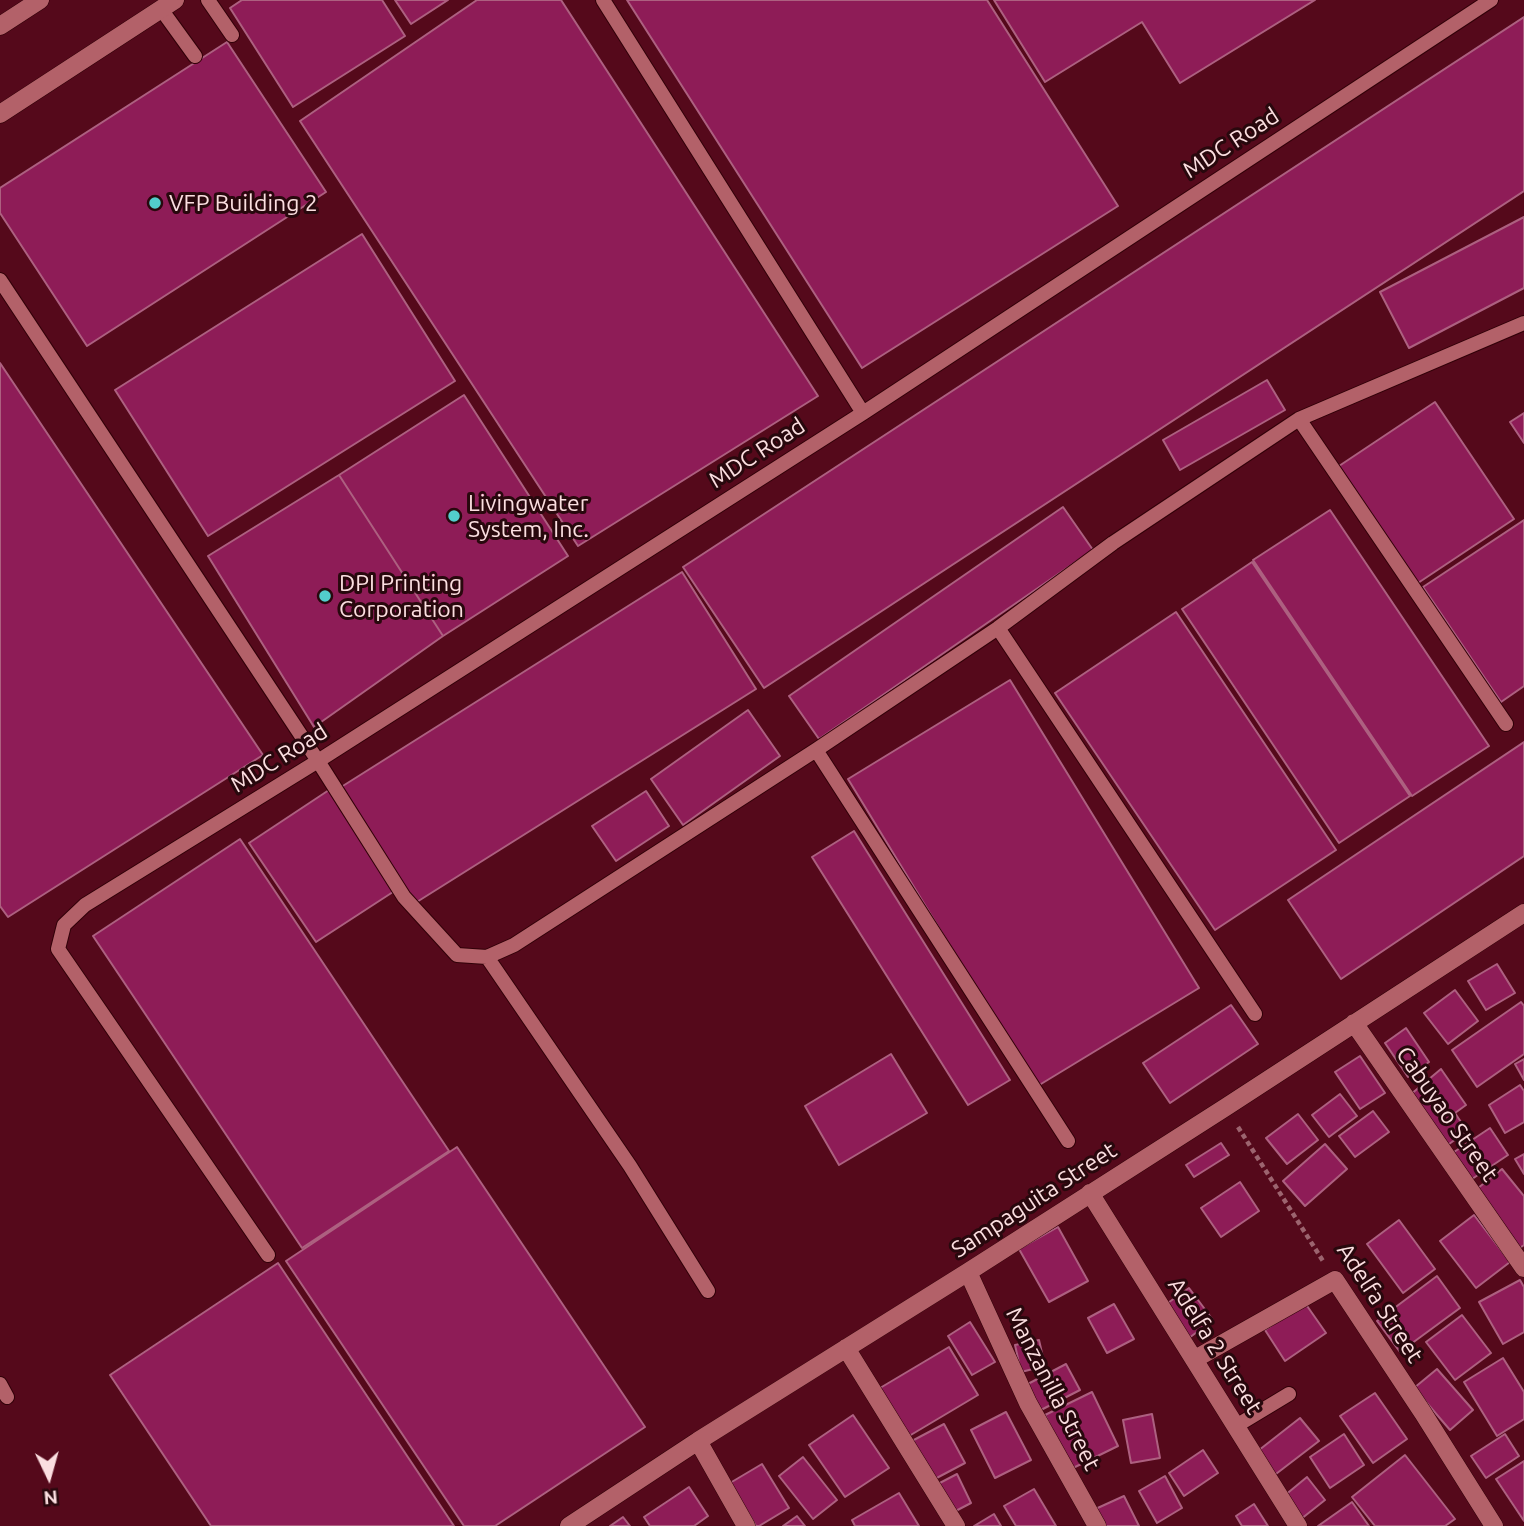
<!DOCTYPE html>
<style>
body{margin:0}
#map{position:relative;width:1524px;height:1526px;overflow:hidden;background:#55091b;font-family:Ubuntu,sans-serif}
canvas{display:block}
.north{position:absolute;left:14px;top:1442px;width:70px;height:70px;-webkit-text-stroke:5px #28080d;paint-order:stroke;rotate:175deg;font-size:19px;font-weight:700;line-height:28px;text-align:center;color:#fbdee0}
.north::after{content:'';display:block;margin:auto;width:24px;height:32px;background:#fbdee0;clip-path:polygon(50% 0,100% 100%,50% 72%,0 100%)}
</style>
<div id="map">
<canvas width="1524" height="1526"></canvas>
<div class="north">N</div>
</div>
<script>
const context = document.querySelector('canvas').getContext('2d');
context.lineJoin = 'round';
function paint(path, color) {
  context.fillStyle = color;
  context.fill(path, 'evenodd');
}
function strokePath(path, color, width, dash) {
  context.strokeStyle = color;
  context.lineWidth = width;
  context.lineCap = dash ? 'butt' : 'round';
  context.setLineDash(dash || []);
  context.stroke(path);
}
function drawText(font, color, halo, rows, align = 'center') {
  context.font = font + ' Ubuntu,sans-serif';
  context.lineWidth = 6;
  context.setLineDash([]);
  context.textBaseline = 'middle';
  context.strokeStyle = halo;
  context.fillStyle = color;
  for (const [text, x, y, turn = 0] of rows) {
    context.save();
    context.translate(x, y);
    context.rotate((+turn || 0) * Math.PI / 180);
    context.textAlign = isNaN(turn) ? turn : align;
    if (halo) context.strokeText(text, 0, 0);
    context.fillText(text, 0, 0);
    context.restore();
  }
}
const building = new Path2D(`
 M 242,0 L 382,0 L 405,36 L 293,107 L 230,8 Z
 M 395,0 L 448,0 L 411,24 Z
 M 477,0 L 561,0 L 818,396 L 578,546 L 300,121 Z
 M 627,0 L 987,0 L 1118,206 L 862,368 Z
 M 994,0 L 1315,0 L 1180,83 L 1142,22 L 1045,82 Z
 M 1524,17 L 1524,191 L 764,688 L 683,567 Z
 M 227,42 L 326,192 L 87,346 L 0,213 L 0,188 Z
 M 1524,217 L 1524,288 L 1409,348 L 1380,292 Z
 M 362,234 L 455,381 L 208,536 L 115,390 Z
 M 0,363 L 263,755 L 8,917 L 0,906 Z
 M 1267,380 L 1285,410 L 1180,470 L 1163,440 Z
 M 464,395 L 568,556 L 443,636 L 339,475 Z
 M 1435,402 L 1514,519 L 1415,585 L 1336,468 Z
 M 1524,413 L 1524,443 L 1510,422 Z
 M 339,475 L 443,636 L 314,727 L 208,556 Z
 M 1063,507 L 1093,550 L 819,739 L 789,696 Z
 M 1330,510 L 1489,746 L 1412,796 L 1253,560 Z
 M 1524,520 L 1524,686 L 1501,702 L 1423,587 Z
 M 1252,562 L 1410,796 L 1339,843 L 1182,609 Z
 M 682,572 L 756,689 L 412,905 L 338,789 Z
 M 1176,612 L 1336,850 L 1215,930 L 1055,693 Z
 M 1010,680 L 1199,988 L 1036,1087 L 848,779 Z
 M 748,710 L 780,756 L 683,825 L 651,779 Z
 M 1524,742 L 1524,856 L 1341,979 L 1288,900 Z
 M 329,790 L 396,890 L 316,942 L 249,843 Z
 M 646,791 L 669,826 L 616,861 L 592,826 Z
 M 854,831 L 1010,1080 L 968,1105 L 812,857 Z
 M 240,839 L 449,1151 L 302,1248 L 93,936 Z
 M 1497,964 L 1515,993 L 1486,1010 L 1468,981 Z
 M 1455,990 L 1478,1021 L 1448,1044 L 1424,1013 Z
 M 1521,1002 L 1524,1006 L 1524,1054 L 1477,1087 L 1452,1050 Z
 M 1231,1005 L 1258,1044 L 1170,1103 L 1143,1063 Z
 M 1406,1028 L 1429,1062 L 1408,1077 L 1385,1043 Z
 M 891,1054 L 927,1113 L 839,1165 L 805,1106 Z
 M 1360,1056 L 1385,1093 L 1360,1109 L 1335,1072 Z
 M 1524,1059 L 1524,1080 L 1515,1064 Z
 M 1441,1069 L 1466,1105 L 1455,1113 L 1467,1131 L 1445,1147 L 1410,1095 Z
 M 1520,1085 L 1524,1091 L 1524,1122 L 1505,1133 L 1489,1105 Z
 M 1340,1094 L 1357,1116 L 1329,1137 L 1312,1115 Z
 M 1373,1111 L 1389,1132 L 1355,1157 L 1339,1136 Z
 M 1298,1114 L 1318,1140 L 1287,1164 L 1266,1138 Z
 M 1490,1128 L 1508,1155 L 1469,1181 L 1451,1154 Z
 M 1221,1143 L 1229,1155 L 1194,1177 L 1186,1165 Z
 M 1325,1144 L 1347,1169 L 1305,1206 L 1283,1181 Z
 M 457,1147 L 645,1427 L 495,1526 L 464,1526 L 286,1261 Z
 M 1524,1154 L 1524,1174 L 1515,1159 Z
 M 1502,1169 L 1524,1196 L 1524,1245 L 1518,1249 L 1473,1192 Z
 M 1240,1182 L 1259,1211 L 1221,1237 L 1201,1208 Z
 M 1474,1215 L 1510,1262 L 1476,1288 L 1440,1241 Z
 M 1399,1220 L 1435,1269 L 1403,1293 L 1367,1244 Z
 M 1058,1227 L 1088,1281 L 1049,1302 L 1019,1249 Z
 M 278,1263 L 454,1526 L 211,1526 L 110,1375 Z
 M 1437,1276 L 1460,1308 L 1400,1352 L 1377,1321 Z
 M 1520,1280 L 1524,1287 L 1524,1332 L 1503,1344 L 1479,1302 Z
 M 1189,1288 L 1213,1320 L 1189,1338 L 1165,1305 Z
 M 1305,1303 L 1326,1333 L 1285,1361 L 1265,1330 Z
 M 1114,1304 L 1134,1339 L 1107,1353 L 1088,1318 Z
 M 1462,1315 L 1491,1353 L 1455,1380 L 1426,1342 Z
 M 970,1322 L 995,1362 L 972,1375 L 948,1336 Z
 M 1039,1340 L 1045,1366 L 1021,1372 L 1015,1345 Z
 M 949,1347 L 978,1395 L 904,1439 L 875,1391 Z
 M 1503,1358 L 1524,1392 L 1524,1419 L 1497,1436 L 1464,1382 Z
 M 1066,1364 L 1080,1390 L 1037,1412 L 1024,1386 Z
 M 1437,1369 L 1473,1410 L 1450,1430 L 1414,1388 Z
 M 1092,1392 L 1118,1446 L 1071,1469 L 1045,1415 Z
 M 1375,1393 L 1407,1439 L 1373,1463 L 1340,1416 Z
 M 1006,1412 L 1031,1460 L 995,1478 L 971,1430 Z
 M 1152,1414 L 1160,1458 L 1131,1463 L 1123,1420 Z
 M 853,1415 L 889,1468 L 845,1497 L 809,1445 Z
 M 1300,1418 L 1319,1441 L 1272,1477 L 1254,1454 Z
 M 944,1424 L 965,1463 L 931,1481 L 910,1442 Z
 M 1344,1434 L 1364,1465 L 1330,1488 L 1310,1457 Z
 M 1505,1434 L 1519,1456 L 1486,1478 L 1471,1456 Z
 M 1203,1450 L 1218,1473 L 1184,1496 L 1169,1473 Z
 M 1405,1455 L 1455,1519 L 1445,1526 L 1375,1526 L 1352,1497 Z
 M 803,1457 L 837,1500 L 813,1519 L 779,1476 Z
 M 1524,1461 L 1524,1521 L 1496,1479 Z
 M 762,1464 L 789,1508 L 759,1526 L 756,1526 L 730,1483 Z
 M 957,1474 L 971,1503 L 948,1515 L 934,1486 Z
 M 1165,1476 L 1182,1508 L 1157,1523 L 1139,1491 Z
 M 1307,1477 L 1325,1500 L 1296,1523 L 1278,1501 Z
 M 689,1487 L 708,1516 L 694,1526 L 650,1526 L 644,1517 Z
 M 1034,1489 L 1056,1526 L 1016,1526 L 1004,1506 Z
 M 899,1493 L 919,1526 L 855,1526 L 852,1520 Z
 M 1124,1496 L 1139,1526 L 1098,1526 L 1091,1511 Z
 M 1352,1502 L 1369,1526 L 1318,1526 Z
 M 1254,1504 L 1268,1526 L 1242,1526 L 1236,1516 Z
 M 994,1514 L 1001,1526 L 974,1526 Z
 M 797,1516 L 805,1526 L 783,1526 Z
 M 623,1517 L 630,1526 L 610,1526 Z`);
const path = new Path2D(`
 M 1238,1127 L 1323,1261`);
const lane = new Path2D(`
 M 208,0 L 232,35
 M 603,0 L 863,413
 M 161,9 L 195,56
 M 0,280 L 318,761 L 404,897 L 457,955 L 487,957 L 514,945 L 816,750 L 998,628 L 1113,543 L 1299,419 L 1524,323
 M 1299,419 L 1506,724
 M 998,628 L 1255,1014
 M 816,750 L 1068,1141
 M 487,957 L 630,1166 L 708,1291
 M 268,1255 L 58,949 L 64,925 L 85,905 L 318,761 L 863,413 L 1491,0
 M 0,1384 L 7,1397
 M 1236,1426 L 1289,1394`);
const street = new Path2D(`
 M 0,114 L 175,0
 M 1354,1023 L 1524,1268
 M 1090,1193 L 1298,1526
 M 968,1272 L 1028,1403 L 1097,1526
 M 846,1348 L 956,1526
 M 1195,1359 L 1335,1280 L 1423,1413 L 1494,1526
 M 698,1441 L 746,1526
 M 569,1526 L 698,1441 L 968,1272 L 1226,1107 L 1524,913`);
const secondary = new Path2D(`
 M 0,26 L 40,0`);
const markers = [
 [155,203,7,"#52cdcc"],
 [454,516,7,"#52cdcc"],
 [325,596,7,"#52cdcc"]
];
const streetNames = [
 ["MDC Road",1231,143,-33],
 ["MDC Road",757,453,-33],
 ["MDC Road",279,758,-32],
 ["Cabuyao Street",1447,1114,55],
 ["Sampaguita Street",1034,1200,-33],
 ["Adelfa Street",1380,1303,57],
 ["Adelfa 2 Street",1215,1346,58],
 ["Manzanilla Street",1053,1389,63]
];
const poiNames = [
 ["VFP Building 2",169,203],
 ["Livingwater",468,503],
 ["System, Inc.",468,529],
 ["DPI Printing",339,583],
 ["Corporation",339,609]
];
paint(building, '#8e1c57');
strokePath(building, '#ad6080', 2);
strokePath(lane, '#310008', 16);
strokePath(street, '#310008', 19);
strokePath(secondary, '#310008', 19);
strokePath(path, '#9c646f', 4.5, [5, 3.5]);
strokePath(lane, '#b36169', 14);
strokePath(street, '#b36169', 18);
strokePath(secondary, '#b36169', 18);
for (const [x, y, r, color] of markers) {
  const dot = new Path2D();
  dot.arc(x, y, r, 0, 2 * Math.PI);
  context.fillStyle = color;
  context.fill(dot);
  strokePath(dot, '#28080d', 2.5);
}
drawText('23px', '#fbdee0', '#28080d', streetNames);
drawText('23px', '#fbdee0', '#28080d', poiNames, 'left');
</script>
